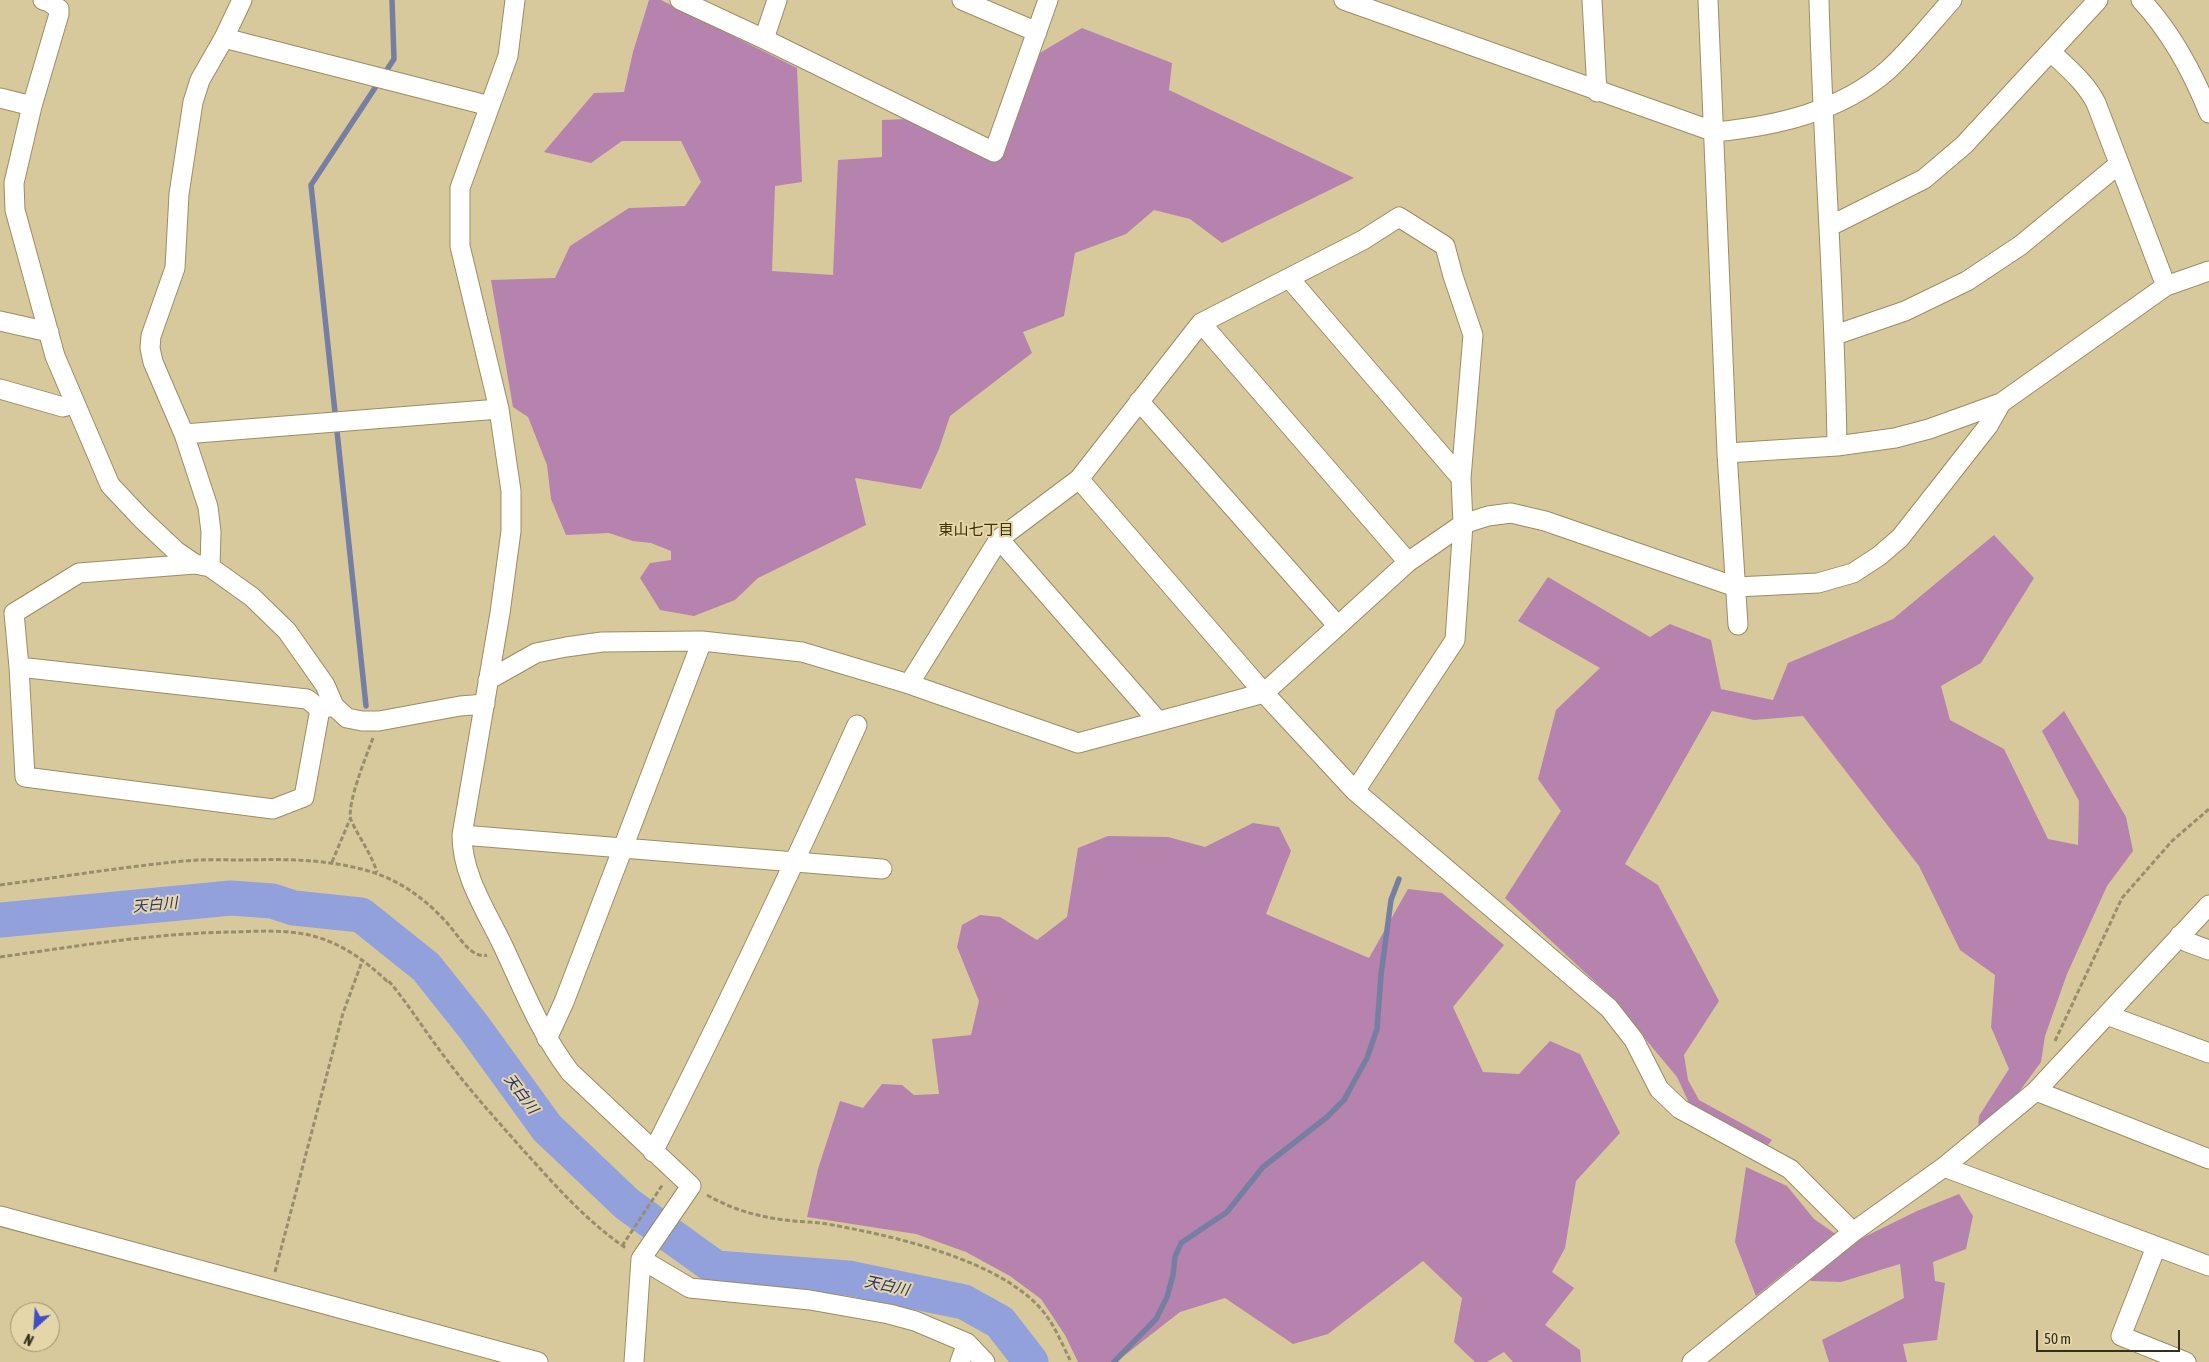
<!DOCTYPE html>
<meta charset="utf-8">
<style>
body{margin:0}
#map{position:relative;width:2209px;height:1362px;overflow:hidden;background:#d7c99c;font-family:"Asap Condensed",sans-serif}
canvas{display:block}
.north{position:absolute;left:10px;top:1302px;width:50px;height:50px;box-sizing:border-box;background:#e4d6a8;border:1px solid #9e9370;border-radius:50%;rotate:206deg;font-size:14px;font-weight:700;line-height:20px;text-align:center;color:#342f1d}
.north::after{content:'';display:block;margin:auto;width:18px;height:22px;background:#404fc3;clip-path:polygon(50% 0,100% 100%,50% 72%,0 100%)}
.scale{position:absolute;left:2036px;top:1330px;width:144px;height:22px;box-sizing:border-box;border:2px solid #342f1d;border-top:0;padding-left:6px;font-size:15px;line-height:18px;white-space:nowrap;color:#342f1d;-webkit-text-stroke:4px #e4d6a8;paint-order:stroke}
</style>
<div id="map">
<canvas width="2209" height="1362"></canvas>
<div class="north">N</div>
<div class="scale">50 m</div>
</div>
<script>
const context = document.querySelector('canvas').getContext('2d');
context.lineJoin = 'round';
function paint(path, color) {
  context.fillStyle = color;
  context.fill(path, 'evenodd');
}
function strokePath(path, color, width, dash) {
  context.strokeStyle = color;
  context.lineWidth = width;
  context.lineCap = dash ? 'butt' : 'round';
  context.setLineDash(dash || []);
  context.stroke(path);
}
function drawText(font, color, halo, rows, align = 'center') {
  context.font = font + ' "Asap Condensed","Noto Sans JP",sans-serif';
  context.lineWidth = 4;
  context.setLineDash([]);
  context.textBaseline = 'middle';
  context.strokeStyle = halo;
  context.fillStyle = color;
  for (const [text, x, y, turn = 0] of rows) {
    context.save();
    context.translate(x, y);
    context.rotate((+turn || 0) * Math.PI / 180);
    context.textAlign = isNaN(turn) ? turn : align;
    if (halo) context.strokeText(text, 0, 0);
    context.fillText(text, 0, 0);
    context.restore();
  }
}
const forest = new Path2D(`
 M 649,0 L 661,0 L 797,68 L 802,182 L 775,186 L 772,271 L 833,275 L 838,160 L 882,157 L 882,120 L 908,119 L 998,161 L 1038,54 L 1082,28 L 1172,63 L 1169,90 L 1354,178 L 1222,243 L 1190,219 L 1154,210 L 1126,234 L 1075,253 L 1064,316 L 1023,332 L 1032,353 L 950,416 L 939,449 L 921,489 L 855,478 L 866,525 L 758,578 L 735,600 L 694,616 L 660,610 L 640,578 L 650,563 L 671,560 L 671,551 L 651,543 L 633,541 L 609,533 L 566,535 L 551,499 L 547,465 L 528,417 L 513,407 L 491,280 L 555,278 L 570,246 L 629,208 L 685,206 L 701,182 L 681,141 L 622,141 L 591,163 L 544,152 L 594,93 L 624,92 L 633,52 Z
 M 1994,535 L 2034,578 L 1981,663 L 1941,686 L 1950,720 L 2004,749 L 2048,839 L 2078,845 L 2079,801 L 2042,731 L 2064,711 L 2126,817 L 2133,851 L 2107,886 L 2067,974 L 2045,1036 L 2041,1062 L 2019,1092 L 1978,1128 L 1979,1116 L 2009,1069 L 1991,1027 L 1995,975 L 1960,950 L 1919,866 L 1803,716 L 1754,720 L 1712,711 L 1625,864 L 1658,885 L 1719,1001 L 1684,1055 L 1688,1080 L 1699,1100 L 1772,1140 L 1767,1146 L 1690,1105 L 1677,1077 L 1606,992 L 1505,898 L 1561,811 L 1538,779 L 1556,710 L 1600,668 L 1518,621 L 1548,577 L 1650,637 L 1670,624 L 1711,640 L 1721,689 L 1773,700 L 1788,663 L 1893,619 Z
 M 1253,823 L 1279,827 L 1291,851 L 1266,914 L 1369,958 L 1408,889 L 1442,893 L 1504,945 L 1453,1007 L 1483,1072 L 1519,1074 L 1550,1041 L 1580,1054 L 1620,1133 L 1576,1181 L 1565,1248 L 1552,1272 L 1574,1288 L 1545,1325 L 1580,1350 L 1581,1362 L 1513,1362 L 1504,1352 L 1487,1362 L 1475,1362 L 1454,1342 L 1462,1298 L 1423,1261 L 1328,1334 L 1293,1344 L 1225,1298 L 1180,1312 L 1116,1362 L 1078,1362 L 1065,1335 L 1041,1299 L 1010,1276 L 966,1252 L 916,1234 L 807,1217 L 818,1169 L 840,1101 L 863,1108 L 882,1084 L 902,1085 L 914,1095 L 939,1094 L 932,1039 L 971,1035 L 979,1001 L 957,947 L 962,925 L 980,915 L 1000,917 L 1037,940 L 1067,917 L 1078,848 L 1108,836 L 1168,837 L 1205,847 Z
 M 1746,1167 L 1787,1186 L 1814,1219 L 1850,1244 L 1917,1211 L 1959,1194 L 1973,1216 L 1966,1249 L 1933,1262 L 1935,1281 L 1945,1283 L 1937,1340 L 1903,1344 L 1907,1362 L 1829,1362 L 1822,1340 L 1904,1298 L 1900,1264 L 1841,1282 L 1811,1281 L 1797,1263 L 1756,1296 L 1735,1242 Z`);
const stream = new Path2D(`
 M 366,706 L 311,185 L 394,59 L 392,0
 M 1114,1362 L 1156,1319 L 1167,1297 L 1173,1275 L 1175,1257 L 1181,1243 L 1227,1212 L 1263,1167 L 1327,1117 L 1344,1100 L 1367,1058 L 1377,1029 L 1381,975 L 1391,900 L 1399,879`);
const river = new Path2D(`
 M 0,920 L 231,898 L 272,901 L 294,908 L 361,915 L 426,967 L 473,1026 L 547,1128 L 627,1204 L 716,1268 L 848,1278 L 964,1302 L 1000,1322 L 1031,1362`);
const path = new Path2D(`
 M 373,738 C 367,754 346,805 351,820 C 359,838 370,851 377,872
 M 332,862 L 350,819
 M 0,885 C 61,877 122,867 184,861 C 204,859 224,860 244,860 C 283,859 319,859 357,868 C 394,876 423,896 448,924 C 457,934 472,960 487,955
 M 0,957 C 78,946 155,933 234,932 C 263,931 292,929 320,938 C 347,947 366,962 387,981 L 388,980 C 406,1001 421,1025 438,1048 C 464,1084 494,1117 524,1151 C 555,1185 587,1222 626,1248
 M 2055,1041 L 2122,898 L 2172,841 L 2209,809
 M 707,1195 C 735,1211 763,1218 794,1221 C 803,1222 812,1222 821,1223 C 886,1234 1009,1260 1048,1318 C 1057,1331 1064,1348 1071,1362
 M 622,1246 L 663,1184
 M 275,1272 L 343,1013 L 363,959`);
const minor = new Path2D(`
 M 43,0 L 49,2 L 59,9 L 59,14 L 32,106 L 14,183 L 15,210 L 55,356 L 110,485 L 142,519 L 176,551 L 195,564 L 210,567 L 252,597 L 287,631 L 325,685 L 334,706 L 347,718 L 362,721 L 379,721 L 460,706 L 485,704
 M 515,0 L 508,56 L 460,188 L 460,246 L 499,409 L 511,491 L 511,531 L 500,613 L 462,835 C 462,876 487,912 504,948 C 524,991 541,1034 570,1072 L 691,1186 L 641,1259 L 634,1362
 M 680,0 L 764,39 L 994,152 L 1048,0
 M 962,0 L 1037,32
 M 1344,0 L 1715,132 C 1776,126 1840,112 1888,70 C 1911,49 1931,23 1952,0
 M 1592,0 L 1597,92
 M 1708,0 L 1727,453 L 1738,625
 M 1819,0 C 1823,149 1835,297 1837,446
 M 2141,0 C 2171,32 2193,73 2209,113
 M 224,38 L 490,106
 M 764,39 L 777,0
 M 2051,52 C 2068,68 2086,83 2096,103 L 2166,286
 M 0,98 L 32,106
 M 1830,226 L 1924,179 L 1964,145 L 2098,0
 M 1289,278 L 1461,478
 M 0,321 L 49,332
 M 1201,323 L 1408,562
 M 1835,335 L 1905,311 L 1967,281 L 2021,245 L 2119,164
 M 0,389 L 63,407 L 75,403
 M 1139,401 L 1337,625
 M 184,434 L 499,409
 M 1727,453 L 1837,446 L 1895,438 L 1929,429 L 2001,403 L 2166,286 L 2209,271
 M 1079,479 L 1264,693 L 1355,791 L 1609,1008 L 1634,1040 L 1659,1089 L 1680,1109 L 1790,1169 L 1853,1232
 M 999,539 L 1158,721
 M 195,564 L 79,573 L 14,613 L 19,667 L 307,699 L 320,709 L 334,706
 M 210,567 L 211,532 L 208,507 L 184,434 L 153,362 L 150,348 L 151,336 L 175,268 L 179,194 L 193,102 L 200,80 L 224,38 L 242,0
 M 19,667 L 25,777 L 273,809 L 304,797 L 320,709
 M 488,680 L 536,653 L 566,647 L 602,642 L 702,641 L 802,652 L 909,684 L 1078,743 L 1264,693 L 1408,562 L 1463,524 L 1488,516 L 1511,513 L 1545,521 L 1736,587 L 1818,583 L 1853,573 L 1879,556 L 1900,538 L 1988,426 L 2001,403
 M 909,684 L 999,539 L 1079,479 L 1201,323 L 1363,240 L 1399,217 L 1445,246 L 1453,276 L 1473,335 L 1461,478 L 1463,524 L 1455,640 L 1355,791
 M 462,835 L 882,869
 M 2180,935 L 2187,942 L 2209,950
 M 2107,1015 L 2209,1053
 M 547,1039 L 564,1002 L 702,641
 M 2036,1091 L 2209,1159
 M 653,1152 C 725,1011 792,869 857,725
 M 1944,1167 L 2209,1266
 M 0,1216 L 538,1362
 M 2156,1247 L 2121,1336 L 2186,1362
 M 641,1259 L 690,1288 L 810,1300 L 889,1314 L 915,1321 L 967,1343 L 985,1362
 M 960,1362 L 967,1343
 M 1692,1362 L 1853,1232 L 1944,1167 L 2036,1091 L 2209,905`);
const neighbourhoodNames = [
 ["東山七丁目",976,530]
];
const waterNames = [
 ["天白川",155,905,-5],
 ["天白川",521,1094,53],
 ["天白川",887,1286,12]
];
paint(forest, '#b683ae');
strokePath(stream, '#767fa2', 5.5);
strokePath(river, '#92a1db', 35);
strokePath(minor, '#9b8d63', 21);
strokePath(path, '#998e6c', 3, [5, 2.5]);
strokePath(minor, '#fff', 19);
drawText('15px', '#3e3206', '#e4d6a8', neighbourhoodNames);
drawText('italic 15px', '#263174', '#e4d6a8', waterNames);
</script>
